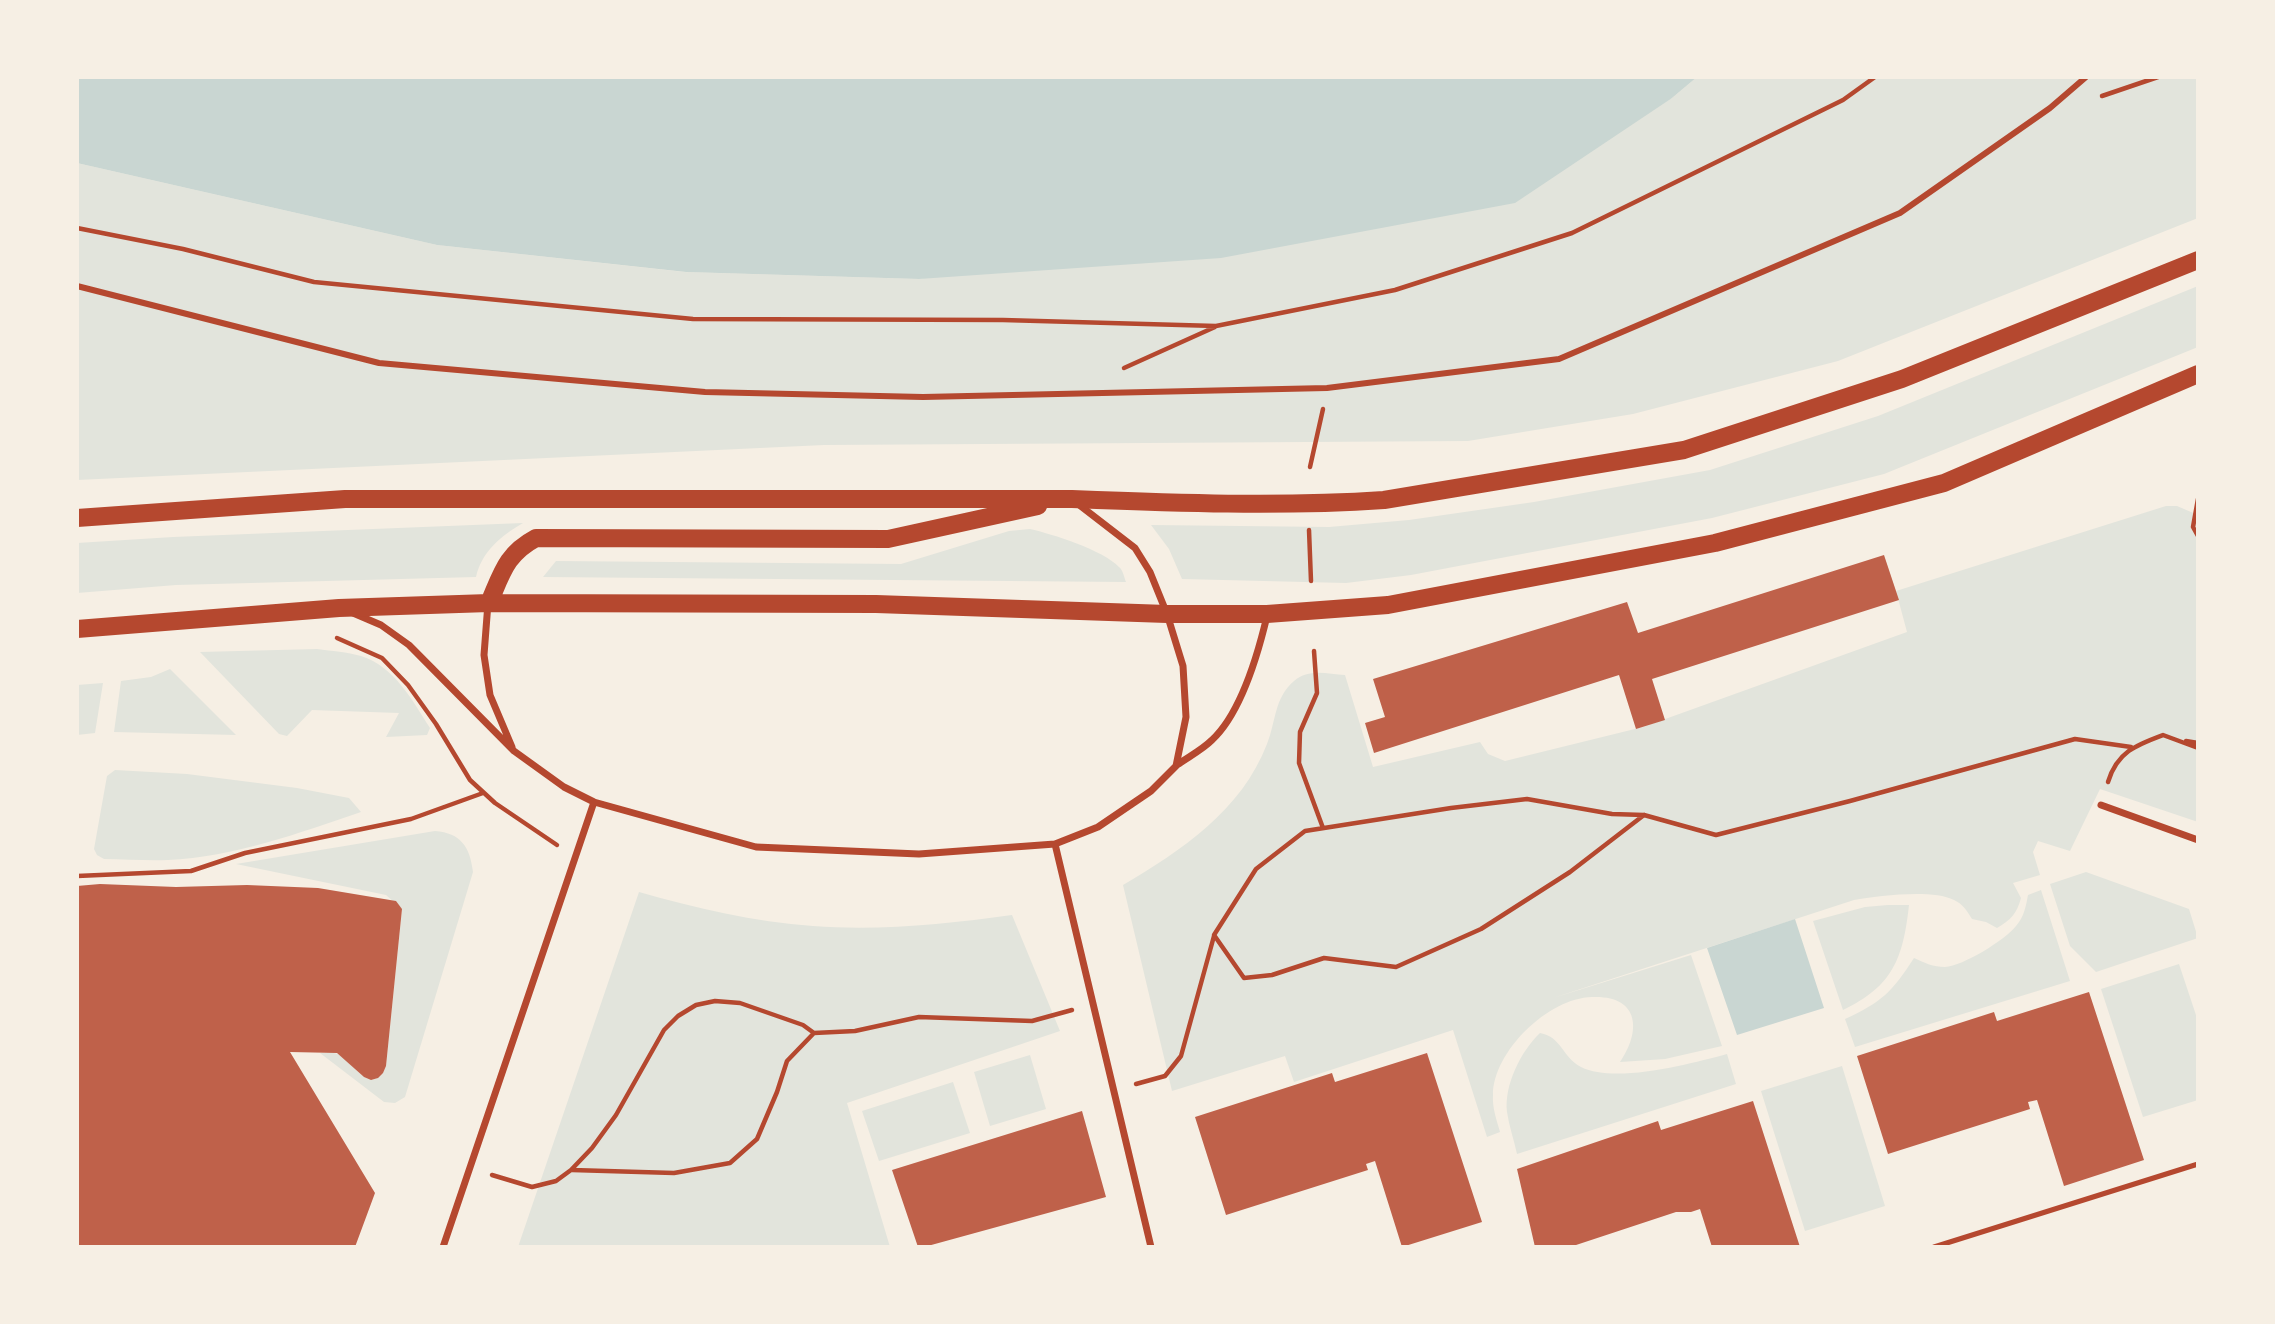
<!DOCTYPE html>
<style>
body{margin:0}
#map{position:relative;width:2275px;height:1324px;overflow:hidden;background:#f6efe4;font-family:"Fira Sans",sans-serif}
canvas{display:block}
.frame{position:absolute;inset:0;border:79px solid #f6efe4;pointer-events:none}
</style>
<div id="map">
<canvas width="2275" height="1324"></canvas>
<div class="frame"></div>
</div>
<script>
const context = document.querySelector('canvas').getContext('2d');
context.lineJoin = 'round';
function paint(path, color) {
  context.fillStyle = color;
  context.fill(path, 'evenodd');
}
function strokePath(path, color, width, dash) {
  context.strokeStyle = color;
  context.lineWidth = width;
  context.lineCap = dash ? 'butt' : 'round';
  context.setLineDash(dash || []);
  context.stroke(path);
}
const green = new Path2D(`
 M 1697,77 L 2198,77 L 2198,218 L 1838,361 L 1633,414 L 1468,441 L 824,445 L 77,480 L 77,163 L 437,245 L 685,272 L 919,279 L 1672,98 Z
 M 2198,286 L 2198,347 L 1884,474 L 1712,518 L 1411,575 L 1346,583 L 1182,579 L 1169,549 L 1151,525 L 1329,527 L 1409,520 L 1534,502 L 1710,470 L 1878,416 Z
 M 2166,506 L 2177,506 L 2198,515 L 2198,822 L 2100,789 L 2070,851 L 2038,841 L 2033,852 L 2040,875 L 2013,883 L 2021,898 C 2017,913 2011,920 1997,928 L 1986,922 L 1972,919 C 1967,911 1963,904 1954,900 C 1932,889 1878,896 1854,900 L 1553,998 L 1691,955 L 1722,1046 L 1665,1059 L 1620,1062 C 1642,1030 1639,995 1592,997 C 1548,998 1493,1052 1493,1095 C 1492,1108 1497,1121 1500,1132 L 1487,1137 L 1453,1030 L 1294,1082 L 1285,1056 L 1172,1091 L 1123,885 C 1182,850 1241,811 1267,744 C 1276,722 1274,698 1294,681 C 1309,668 1327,674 1345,675 L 1373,767 L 1480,742 L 1488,754 L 1505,761 L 1643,727 L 1907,632 L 1896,591 Z
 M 523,523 C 501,536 482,551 476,577 L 176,585 L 77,593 L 77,543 L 173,537 Z
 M 1030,529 C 1052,534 1103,550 1119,567 C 1123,570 1124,577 1126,582 L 543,577 L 556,561 L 901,564 L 1009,531 Z
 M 317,649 C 332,651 347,652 361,656 C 395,667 412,700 430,728 L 427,735 L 386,737 L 399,713 L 312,710 L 287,736 L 279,734 L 200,652 Z
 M 170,669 L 236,735 L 114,732 L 121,681 L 151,677 Z
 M 103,683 L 95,733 L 77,735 L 77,685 Z
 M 115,770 L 187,774 L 297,788 L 349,798 L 361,812 C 299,833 234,857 168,860 C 147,861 125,859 104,859 L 97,855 L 94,849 L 107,776 Z
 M 435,831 C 461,833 470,847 473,872 L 405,1097 L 395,1103 L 384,1102 L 320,1053 C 325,1053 333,1052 338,1054 C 354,1062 371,1099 386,1066 L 402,909 L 386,895 L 236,864 Z
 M 2086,872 L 2189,909 L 2198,938 L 2096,972 L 2070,946 L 2050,884 Z
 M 2041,890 L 2070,981 L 1855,1047 L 1845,1019 C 1882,1002 1892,992 1914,958 C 1925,963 1933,967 1945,967 C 1963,966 2005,940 2016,926 C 2024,917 2026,906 2028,895 Z
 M 639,892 C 696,908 754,922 813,926 C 879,931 947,924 1012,915 L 1060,1031 L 847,1103 L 890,1247 L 518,1247 Z
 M 1888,905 L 1909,905 C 1903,959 1893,986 1843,1010 L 1813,921 L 1865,907 Z
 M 2179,964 L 2198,1021 L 2198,1100 L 2143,1117 L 2101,989 Z
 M 1540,1033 C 1562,1037 1562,1057 1581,1067 C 1615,1084 1690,1064 1727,1054 L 1736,1084 L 1517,1154 C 1514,1140 1509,1126 1507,1112 C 1504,1085 1521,1051 1540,1033 Z
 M 1030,1055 L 1046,1109 L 990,1126 L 974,1072 Z
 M 1842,1066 L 1885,1206 L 1805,1231 L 1761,1091 Z
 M 953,1082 L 970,1133 L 879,1161 L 862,1111 Z`);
const water = new Path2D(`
 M 77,77 L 1697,77 L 1672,98 L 1515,203 L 1221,258 L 919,279 L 686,272 L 437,245 L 77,163 Z
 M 1795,919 L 1824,1008 L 1737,1035 L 1707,948 Z`);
const building = new Path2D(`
 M 1884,555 L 1899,600 L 1652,679 L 1665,720 L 1636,729 L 1619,675 L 1374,753 L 1365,723 L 1385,717 L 1373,679 L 1627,602 L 1638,633 Z
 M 100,884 L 176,887 L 247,885 L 318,888 L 396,901 L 402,909 L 386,1066 L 383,1073 L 378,1078 L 371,1080 L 364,1077 L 337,1053 L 290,1052 L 375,1193 L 355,1247 L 77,1247 L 77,886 Z
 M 2089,992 L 2144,1160 L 2064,1186 L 2037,1100 L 2028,1102 L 2030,1109 L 1888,1154 L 1857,1056 L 1994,1012 L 1997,1021 Z
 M 1427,1053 L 1482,1222 L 1402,1247 L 1375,1161 L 1366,1164 L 1368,1170 L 1226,1215 L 1195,1117 L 1332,1073 L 1335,1082 Z
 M 1753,1101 L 1800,1247 L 1712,1247 L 1700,1209 L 1691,1212 L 1676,1212 L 1570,1247 L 1535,1247 L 1517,1169 L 1658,1121 L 1661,1130 Z
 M 1082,1111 L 1106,1197 L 924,1247 L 918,1247 L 892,1170 Z`);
const path = new Path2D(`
 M 2102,96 L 2158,77
 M 77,228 L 183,249 L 314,282 L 693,319 L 1003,320 L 1216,326 L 1395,290 L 1572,233 L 1843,100 L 1875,77
 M 1124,368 L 1215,327
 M 1310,467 L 1323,409
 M 2198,499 L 2193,527 L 2198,536
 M 1309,530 L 1311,581
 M 337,638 L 382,658 L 408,685 L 436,724 L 470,780 L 495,803 L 557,845
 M 1314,651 L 1317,693 L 1300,732 L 1299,763 L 1323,828
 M 2186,741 L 2198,743
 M 2108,782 C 2117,752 2136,745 2163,735 L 2198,748
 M 1644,815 L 1570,872 L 1481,929 L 1396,967 L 1324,958 L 1272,975 L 1244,978 L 1214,935 L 1256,869 L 1305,831 L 1451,808 L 1527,799 L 1612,814 L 1644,815 L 1716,835 L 1850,801 L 2075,739 L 2131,747
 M 77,876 L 191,871 L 245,853 L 411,819 L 483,793
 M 1136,1084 L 1165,1076 L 1181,1056 L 1214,936
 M 572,1170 L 674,1173 L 730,1163 L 757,1139 L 777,1092 L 787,1061 L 814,1033
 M 492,1175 L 532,1187 L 556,1181 L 571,1170 L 592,1148 L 616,1115 L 664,1030 L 678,1016 L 696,1005 L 715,1001 L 740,1003 L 803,1025 L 814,1033 L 855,1031 L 919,1017 L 1032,1021 L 1072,1010`);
const service = new Path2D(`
 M 1934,1247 L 2198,1164`);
const pedestrian = new Path2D(`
 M 77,286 L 379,363 L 705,392 L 923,397 L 1327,388 L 1559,359 L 1900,213 L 2050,108 L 2086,77`);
const minor = new Path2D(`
 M 488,603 L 484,655 L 490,695 L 512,747
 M 353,613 L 381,625 L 409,645 L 514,751 L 564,787 L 594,802 L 756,847 L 919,854 L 1055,844 L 1098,827 L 1151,791 L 1176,766 L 1186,717 L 1183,666 L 1167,614 L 1150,572 L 1135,548 L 1078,504
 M 1177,765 C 1188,757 1202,750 1212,740 C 1241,713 1258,654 1267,616
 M 2101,805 L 2198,840
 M 1055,844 L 1151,1247
 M 443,1247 L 594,802`);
const primary = new Path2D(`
 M 77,518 L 345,499 L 1072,499 C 1175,503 1281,507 1384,500 L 1684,450 L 1902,379 L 2198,260
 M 489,603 C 502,573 506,554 536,538 L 888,539 L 1038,506
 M 77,629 L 339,608 L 489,603 L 876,604 L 1167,614 L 1267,614 L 1388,605 L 1715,543 L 1944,483 L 2198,374`);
paint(green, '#e2e4dc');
paint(water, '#c9d6d2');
paint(building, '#bf614a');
strokePath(path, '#b5482f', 4.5);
strokePath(service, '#b5482f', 5);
strokePath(pedestrian, '#b5482f', 6);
strokePath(minor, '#b5482f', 7);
strokePath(primary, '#b5482f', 18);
</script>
